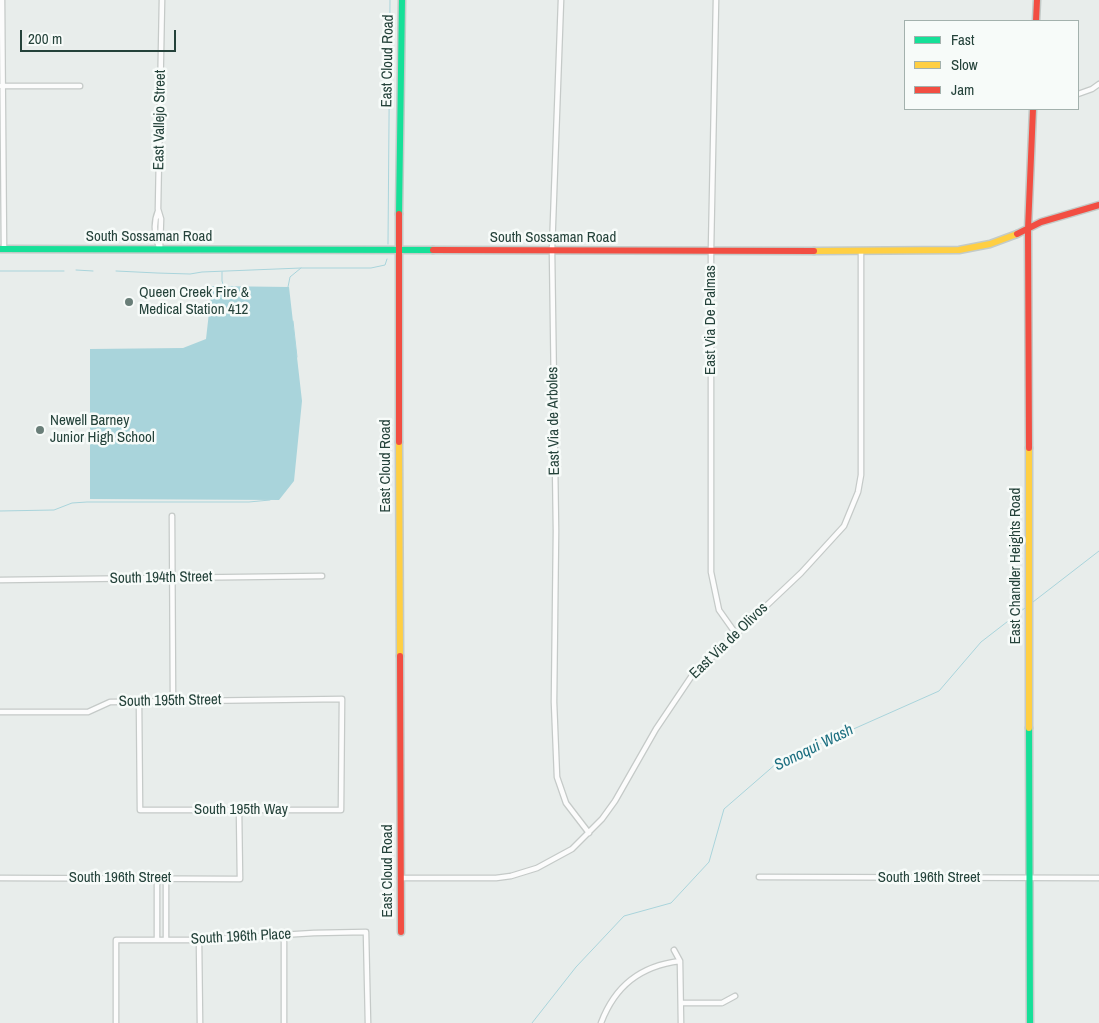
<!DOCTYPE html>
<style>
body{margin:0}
#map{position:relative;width:1099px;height:1023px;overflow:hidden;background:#e8edeb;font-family:"Archivo Narrow",sans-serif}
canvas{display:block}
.legend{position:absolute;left:904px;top:20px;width:175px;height:90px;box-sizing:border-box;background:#f7fbf9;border:1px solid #a3b1ad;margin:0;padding:6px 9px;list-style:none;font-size:15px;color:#24423a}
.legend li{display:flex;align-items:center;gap:10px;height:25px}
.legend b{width:25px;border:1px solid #a3b1ad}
.scale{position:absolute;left:20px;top:30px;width:156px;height:22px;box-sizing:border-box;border:2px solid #24423a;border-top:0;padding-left:6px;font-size:15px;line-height:18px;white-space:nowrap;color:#24423a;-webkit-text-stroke:4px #f7fbf9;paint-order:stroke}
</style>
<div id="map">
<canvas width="1099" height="1023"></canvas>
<ul class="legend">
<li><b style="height:6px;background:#16e098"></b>Fast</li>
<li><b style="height:6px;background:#ffcf43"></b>Slow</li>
<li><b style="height:6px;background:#f24e42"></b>Jam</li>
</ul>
<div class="scale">200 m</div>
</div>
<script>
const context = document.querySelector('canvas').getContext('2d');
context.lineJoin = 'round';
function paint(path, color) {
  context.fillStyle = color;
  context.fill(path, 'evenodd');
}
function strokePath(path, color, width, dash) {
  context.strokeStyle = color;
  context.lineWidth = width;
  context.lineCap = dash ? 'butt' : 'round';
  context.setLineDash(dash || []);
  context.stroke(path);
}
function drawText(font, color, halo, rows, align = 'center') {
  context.font = font + ' "Archivo Narrow",sans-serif';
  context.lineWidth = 5;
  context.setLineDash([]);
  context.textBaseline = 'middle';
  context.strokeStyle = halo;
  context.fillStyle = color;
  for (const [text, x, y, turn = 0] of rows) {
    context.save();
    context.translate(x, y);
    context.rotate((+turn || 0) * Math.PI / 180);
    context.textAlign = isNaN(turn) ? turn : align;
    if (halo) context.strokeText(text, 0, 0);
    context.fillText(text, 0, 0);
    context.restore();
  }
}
const water = new Path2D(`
 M 212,286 L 289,287 L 302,401 L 294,481 L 279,500 L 90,499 L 90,349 L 183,348 L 206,339 Z`);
const stream = new Path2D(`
 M 388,244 L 390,0
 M 76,270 L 93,271
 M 0,271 L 64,271
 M 116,271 L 157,273 L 190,274 L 202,272 L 301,268 L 371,268 L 385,265 L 387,259
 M 222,272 L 222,281 L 224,287
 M 288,287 L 290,277 L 301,268
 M 293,321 L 297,357
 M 0,511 L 54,510 L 72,503 L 87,502 L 249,502 L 270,500
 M 1033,602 L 1099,551
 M 532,1023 L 576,967 L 624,916 L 671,903 L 709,862 L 724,809 L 777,763 L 939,691 L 981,642 L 1025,608`);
const street = new Path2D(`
 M 2,0 L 4,249
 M 561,0 L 552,250 L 556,531 L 554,702 L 557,777 L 566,803 L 589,833
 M 716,0 L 711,250 L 711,572 L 719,610 L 736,634
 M 1,86 L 80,86
 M 1078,94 L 1092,89 L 1099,84
 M 158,211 C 153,223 154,234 159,247
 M 160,249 L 161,219 L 158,209 L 162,0
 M 172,516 L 173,701
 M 0,580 L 322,576
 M 0,712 L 88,712 L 110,702 L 342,699 L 341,810 L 140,810 L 139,701
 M 759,877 L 1099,878
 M 0,878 L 240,879 L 239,810
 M 157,878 L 157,940
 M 166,878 L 166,940
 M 400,878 L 496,878 L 511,876 L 537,868 L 572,849 L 602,819 L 615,801 L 656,729 L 691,677 L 801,573 L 844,526 L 858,492 L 861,475 L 861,251
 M 284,935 L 284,1023
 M 199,940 L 200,1023
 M 674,950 L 680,961 L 681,1023
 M 681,1003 L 722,1003 L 735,996
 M 116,1023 L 116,940 L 199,940 L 314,933 L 366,932 L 368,1023
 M 601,1023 C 615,986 640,966 680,961`);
const fast = new Path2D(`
 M 399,214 L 402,0
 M 0,249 L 433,250
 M 1029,728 L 1030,1023`);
const slow = new Path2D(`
 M 814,251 L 959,250 L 990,244 L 1017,234
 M 399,442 L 400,656
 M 1029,448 L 1029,728`);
const jam = new Path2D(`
 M 1036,21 L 1037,0
 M 399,214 L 399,442
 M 1017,234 L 1041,222 L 1099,205
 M 433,250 L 814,251
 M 1029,448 L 1028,229 L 1033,109
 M 400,656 L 401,932`);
const markers = [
 [129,302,5,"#697e78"],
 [40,430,5,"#697e78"]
];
const streetNames = [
 ["East Cloud Road",388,61,-89],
 ["East Vallejo Street",160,120,-89],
 ["South Sossaman Road",149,237],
 ["South Sossaman Road",553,238],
 ["East Via De Palmas",711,320,-90],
 ["East Via de Arboles",554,421,-91],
 ["East Cloud Road",386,466,-90],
 ["East Chandler Heights Road",1016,566,-90],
 ["South 194th Street",161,578,-1],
 ["East Via de Olivos",729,641,-44],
 ["South 195th Street",170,701,-1],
 ["South 195th Way",241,810],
 ["East Cloud Road",388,871,-90],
 ["South 196th Street",120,878],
 ["South 196th Street",929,878],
 ["South 196th Place",241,937,-3]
];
const poiNames = [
 ["Queen Creek Fire &",139,293],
 ["Medical Station 412",139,310],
 ["Newell Barney",50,421],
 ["Junior High School",50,438]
];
const waterNames = [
 ["Sonoqui Wash",814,748,-26]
];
paint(water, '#a9d4db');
strokePath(stream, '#a9d4db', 1);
strokePath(street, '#c5cac8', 7);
strokePath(fast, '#c3cbc8', 9);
strokePath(slow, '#c3cbc8', 9);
strokePath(jam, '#c3cbc8', 9);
strokePath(street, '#fcfcfc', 4.5);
strokePath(fast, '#16e098', 6);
strokePath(slow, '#ffcf43', 6);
strokePath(jam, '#f24e42', 6);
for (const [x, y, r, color] of markers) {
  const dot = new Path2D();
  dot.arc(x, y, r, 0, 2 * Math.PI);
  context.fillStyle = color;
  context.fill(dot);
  strokePath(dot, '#f7fbf9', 2);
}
drawText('15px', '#24423a', '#f7fbf9', streetNames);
drawText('15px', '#24423a', '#f7fbf9', poiNames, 'left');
drawText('italic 16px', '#1c6f80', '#f7fbf9', waterNames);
</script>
